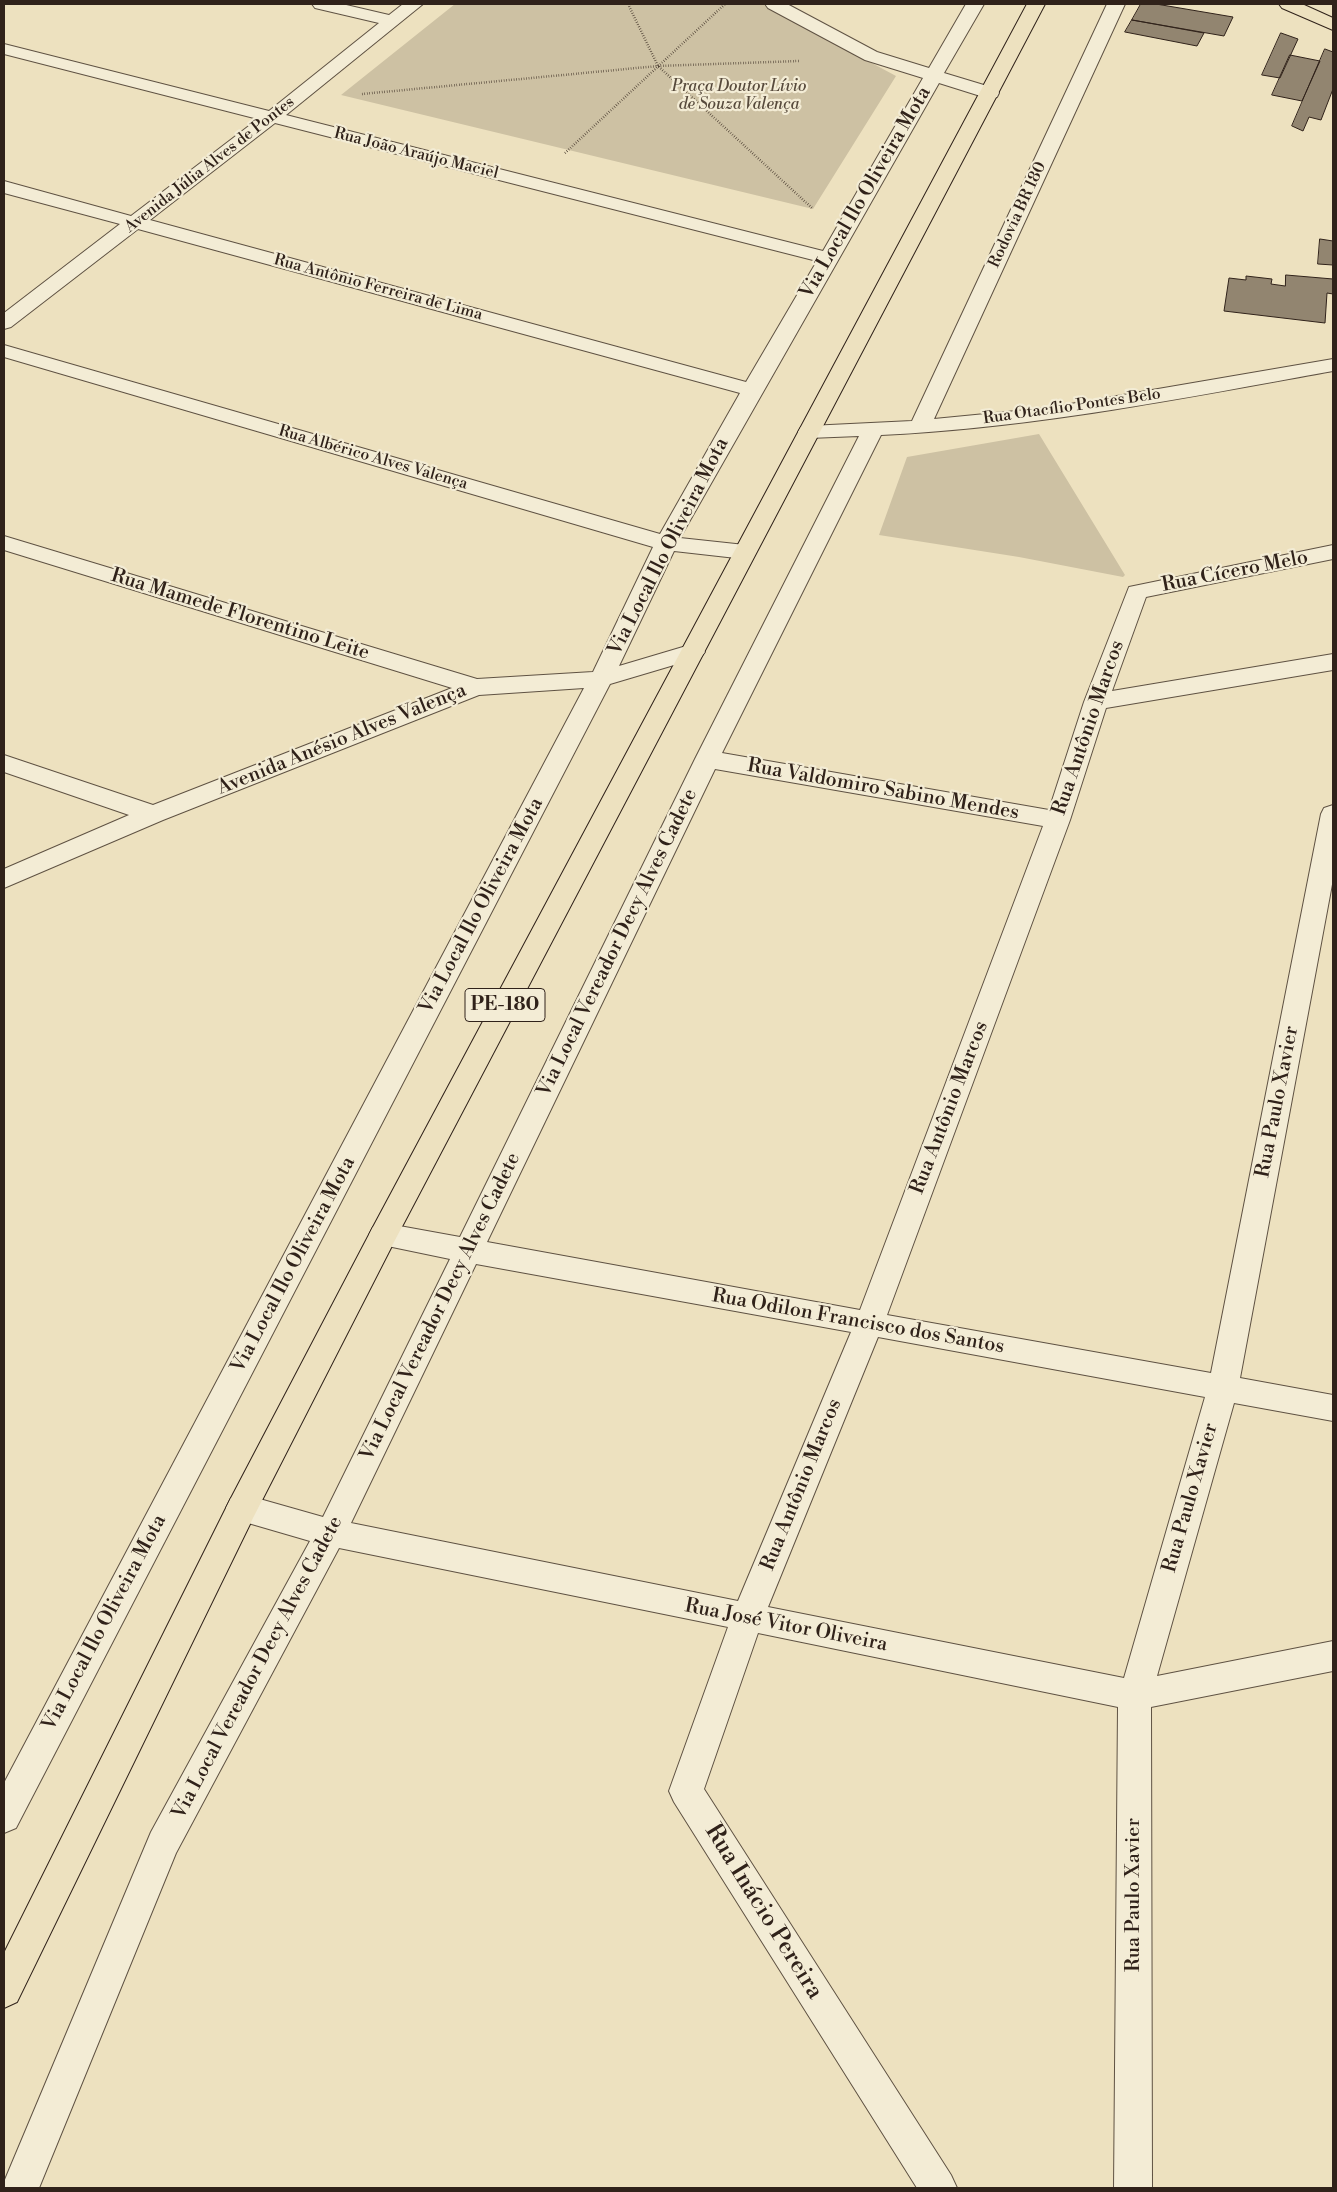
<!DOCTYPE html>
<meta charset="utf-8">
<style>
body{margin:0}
#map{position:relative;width:1337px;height:2192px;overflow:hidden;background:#ede1bf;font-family:"Libre Bodoni",serif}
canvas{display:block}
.frame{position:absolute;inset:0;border:5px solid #30221a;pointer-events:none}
</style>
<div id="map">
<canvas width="1337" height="2192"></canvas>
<div class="frame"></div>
</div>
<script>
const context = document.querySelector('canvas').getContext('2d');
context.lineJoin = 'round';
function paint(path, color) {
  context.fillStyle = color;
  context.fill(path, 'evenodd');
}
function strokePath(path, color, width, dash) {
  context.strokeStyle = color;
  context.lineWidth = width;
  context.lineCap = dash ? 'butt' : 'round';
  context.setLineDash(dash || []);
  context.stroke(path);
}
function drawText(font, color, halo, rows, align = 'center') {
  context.font = font + ' "Libre Bodoni",serif';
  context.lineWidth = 4.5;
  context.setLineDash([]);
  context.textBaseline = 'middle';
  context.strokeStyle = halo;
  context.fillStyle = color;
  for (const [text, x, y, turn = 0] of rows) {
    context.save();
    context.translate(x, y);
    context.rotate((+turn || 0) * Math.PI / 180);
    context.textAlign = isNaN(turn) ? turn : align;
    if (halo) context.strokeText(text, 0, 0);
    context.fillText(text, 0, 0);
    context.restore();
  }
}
const green = new Path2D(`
 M 455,4 L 762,4 L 896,76 L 813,209 L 341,95 Z
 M 1039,434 L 1125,575 L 1123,577 L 1019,557 L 879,535 L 907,457 Z`);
const building = new Path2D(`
 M 1141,4 L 1156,4 L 1233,17 L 1224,36 L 1132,20 Z
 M 1132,20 L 1204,33 L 1197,46 L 1125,32 Z
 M 1281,33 L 1298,39 L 1280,78 L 1262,75 Z
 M 1325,49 L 1333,52 L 1333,89 L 1321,120 L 1309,117 L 1303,131 L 1292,126 Z
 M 1290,55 L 1320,61 L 1302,101 L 1272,95 Z
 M 1320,239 L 1333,241 L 1333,265 L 1318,264 Z
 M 1286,275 L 1333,279 L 1333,294 L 1327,293 L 1325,323 L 1224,311 L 1229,278 L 1246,280 L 1246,276 L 1272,279 L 1271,284 L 1285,286 Z`);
const path = new Path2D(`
 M 628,4 L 658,66 L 812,208
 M 362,94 L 658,66 L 799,61
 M 565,153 L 725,4`);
const minor = new Path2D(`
 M 312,4 L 342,4 L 389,15 L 403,4 L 423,4 L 286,115 L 823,251 L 923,78 L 865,60 L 768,8 L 765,4 L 787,4 L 877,52 L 929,68 L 966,4 L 984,4 L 944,73 L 997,89 L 999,93 L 997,97 L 990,99 L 939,83 L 680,538 L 745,545 L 753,547 L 756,552 L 753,557 L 745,559 L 674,551 L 619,666 L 693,644 L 701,647 L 705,652 L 701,657 L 610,684 L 16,1828 L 4,1833 L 4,1783 L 584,688 L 479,695 L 163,820 L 4,888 L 4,869 L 129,815 L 4,772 L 4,755 L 153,805 L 452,688 L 4,550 L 4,536 L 477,679 L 593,672 L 653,547 L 4,357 L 4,345 L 660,534 L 740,393 L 138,229 L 11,327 L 4,329 L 4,313 L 120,224 L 4,193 L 4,181 L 131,216 L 258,119 L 4,54 L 4,44 L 269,111 L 379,23 L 315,8 ZM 275,123 L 817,261 L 746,382 L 150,220 Z
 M 1107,4 L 1125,4 L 934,419 L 1047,408 L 1333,359 L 1333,371 C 1184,398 1033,428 881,435 L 722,753 L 1049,810 L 1084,702 L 1129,587 L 1333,545 L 1333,559 L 1146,597 L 1112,691 L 1333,654 L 1333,670 L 1106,708 L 1070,820 L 887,1315 L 1211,1373 L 1321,814 L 1324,808 L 1333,805 L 1333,879 L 1240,1378 L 1333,1395 L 1333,1421 L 1234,1403 L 1157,1676 L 1333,1641 L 1333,1671 L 1151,1707 L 1152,2188 L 1114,2188 L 1118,1707 L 758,1633 L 704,1789 L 951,2175 L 957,2188 L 917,2188 L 674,1802 L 669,1791 L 728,1627 L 339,1548 L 176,1853 L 39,2188 L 4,2188 L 4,2182 L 151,1832 L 310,1541 L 231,1518 L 226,1508 L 231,1498 L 242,1494 L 323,1517 L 450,1259 L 373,1243 L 369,1235 L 373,1227 L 383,1223 L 460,1237 L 695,759 L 859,436 L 809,438 L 801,437 L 798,432 L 801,427 L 809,426 L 912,421 ZM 715,769 L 1043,826 L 860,1310 L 487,1242 ZM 476,1264 L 851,1332 L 738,1601 L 351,1523 ZM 878,1337 L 1205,1397 L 1124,1678 L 768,1607 Z`);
const major = new Path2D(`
 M 1027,4 L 1045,4 L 395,1240 L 253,1518 L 17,2002 L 4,2008 L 4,1953 L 231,1498 L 373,1227 Z
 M 1279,4 L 1302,4 L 1333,18 L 1333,30 L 1282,8 Z`);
const farParknames = [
 ["Praça Doutor Lívio",739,87],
 ["de Souza Valença",739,105]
];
const farStreetnames = [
 ["Rua João Araújo Maciel",416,154,14],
 ["Avenida Júlia Alves de Pontes",210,165,-38],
 ["Rodovia BR 180",1018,215,-65],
 ["Rua Antônio Ferreira de Lima",378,288,15],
 ["Rua Otacílio Pontes Belo",1072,407,-8],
 ["Rua Albérico Alves Valença",373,458,16]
];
const shields = [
 [505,1005,80]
];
const shieldNames = [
 ["PE-180",505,1005]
];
const streetNames = [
 ["Via Local Ilo Oliveira Mota",866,193,-60],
 ["Via Local Ilo Oliveira Mota",669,547,-63],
 ["Rua Cícero Melo",1235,572,-11],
 ["Rua Mamede Florentino Leite",240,615,17],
 ["Rua Antônio Marcos",1089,728,-71],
 ["Avenida Anésio Alves Valença",342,740,-22],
 ["Rua Valdomiro Sabino Mendes",883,790,10],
 ["Via Local Ilo Oliveira Mota",482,906,-62],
 ["Via Local Vereador Decy Alves Cadete",618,943,-64],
 ["Rua Paulo Xavier",1278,1102,-79],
 ["Rua Antônio Marcos",950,1108,-69],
 ["Via Local Ilo Oliveira Mota",294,1265,-62],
 ["Via Local Vereador Decy Alves Cadete",441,1307,-64],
 ["Rua Odilon Francisco dos Santos",858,1322,10],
 ["Rua Antônio Marcos",802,1485,-68],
 ["Rua Paulo Xavier",1191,1498,-74],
 ["Via Local Ilo Oliveira Mota",105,1623,-62],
 ["Rua José Vitor Oliveira",786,1626,11],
 ["Via Local Vereador Decy Alves Cadete",258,1668,-62],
 ["Rua Paulo Xavier",1134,1895,-90]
];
const nearStreetnames = [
 ["Rua Inácio Pereira",763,1912,58]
];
paint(green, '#cdc1a3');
paint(building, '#928570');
strokePath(building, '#30221a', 1);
strokePath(minor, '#5f5243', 2);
strokePath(major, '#30221a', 2);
strokePath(path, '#30221a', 2.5, [0.5, 2]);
paint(minor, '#f3ecd5');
paint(major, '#ede1bf');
drawText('italic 16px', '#574a3c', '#f3ecd5', farParknames);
drawText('16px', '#30221a', '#f3ecd5', farStreetnames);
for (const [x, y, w] of shields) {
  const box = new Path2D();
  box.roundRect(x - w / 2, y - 16.5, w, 33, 4);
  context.fillStyle = '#f3ecd5';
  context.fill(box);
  strokePath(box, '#30221a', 1);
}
drawText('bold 19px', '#30221a', null, shieldNames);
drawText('20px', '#30221a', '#f3ecd5', streetNames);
drawText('24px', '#30221a', '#f3ecd5', nearStreetnames);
</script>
